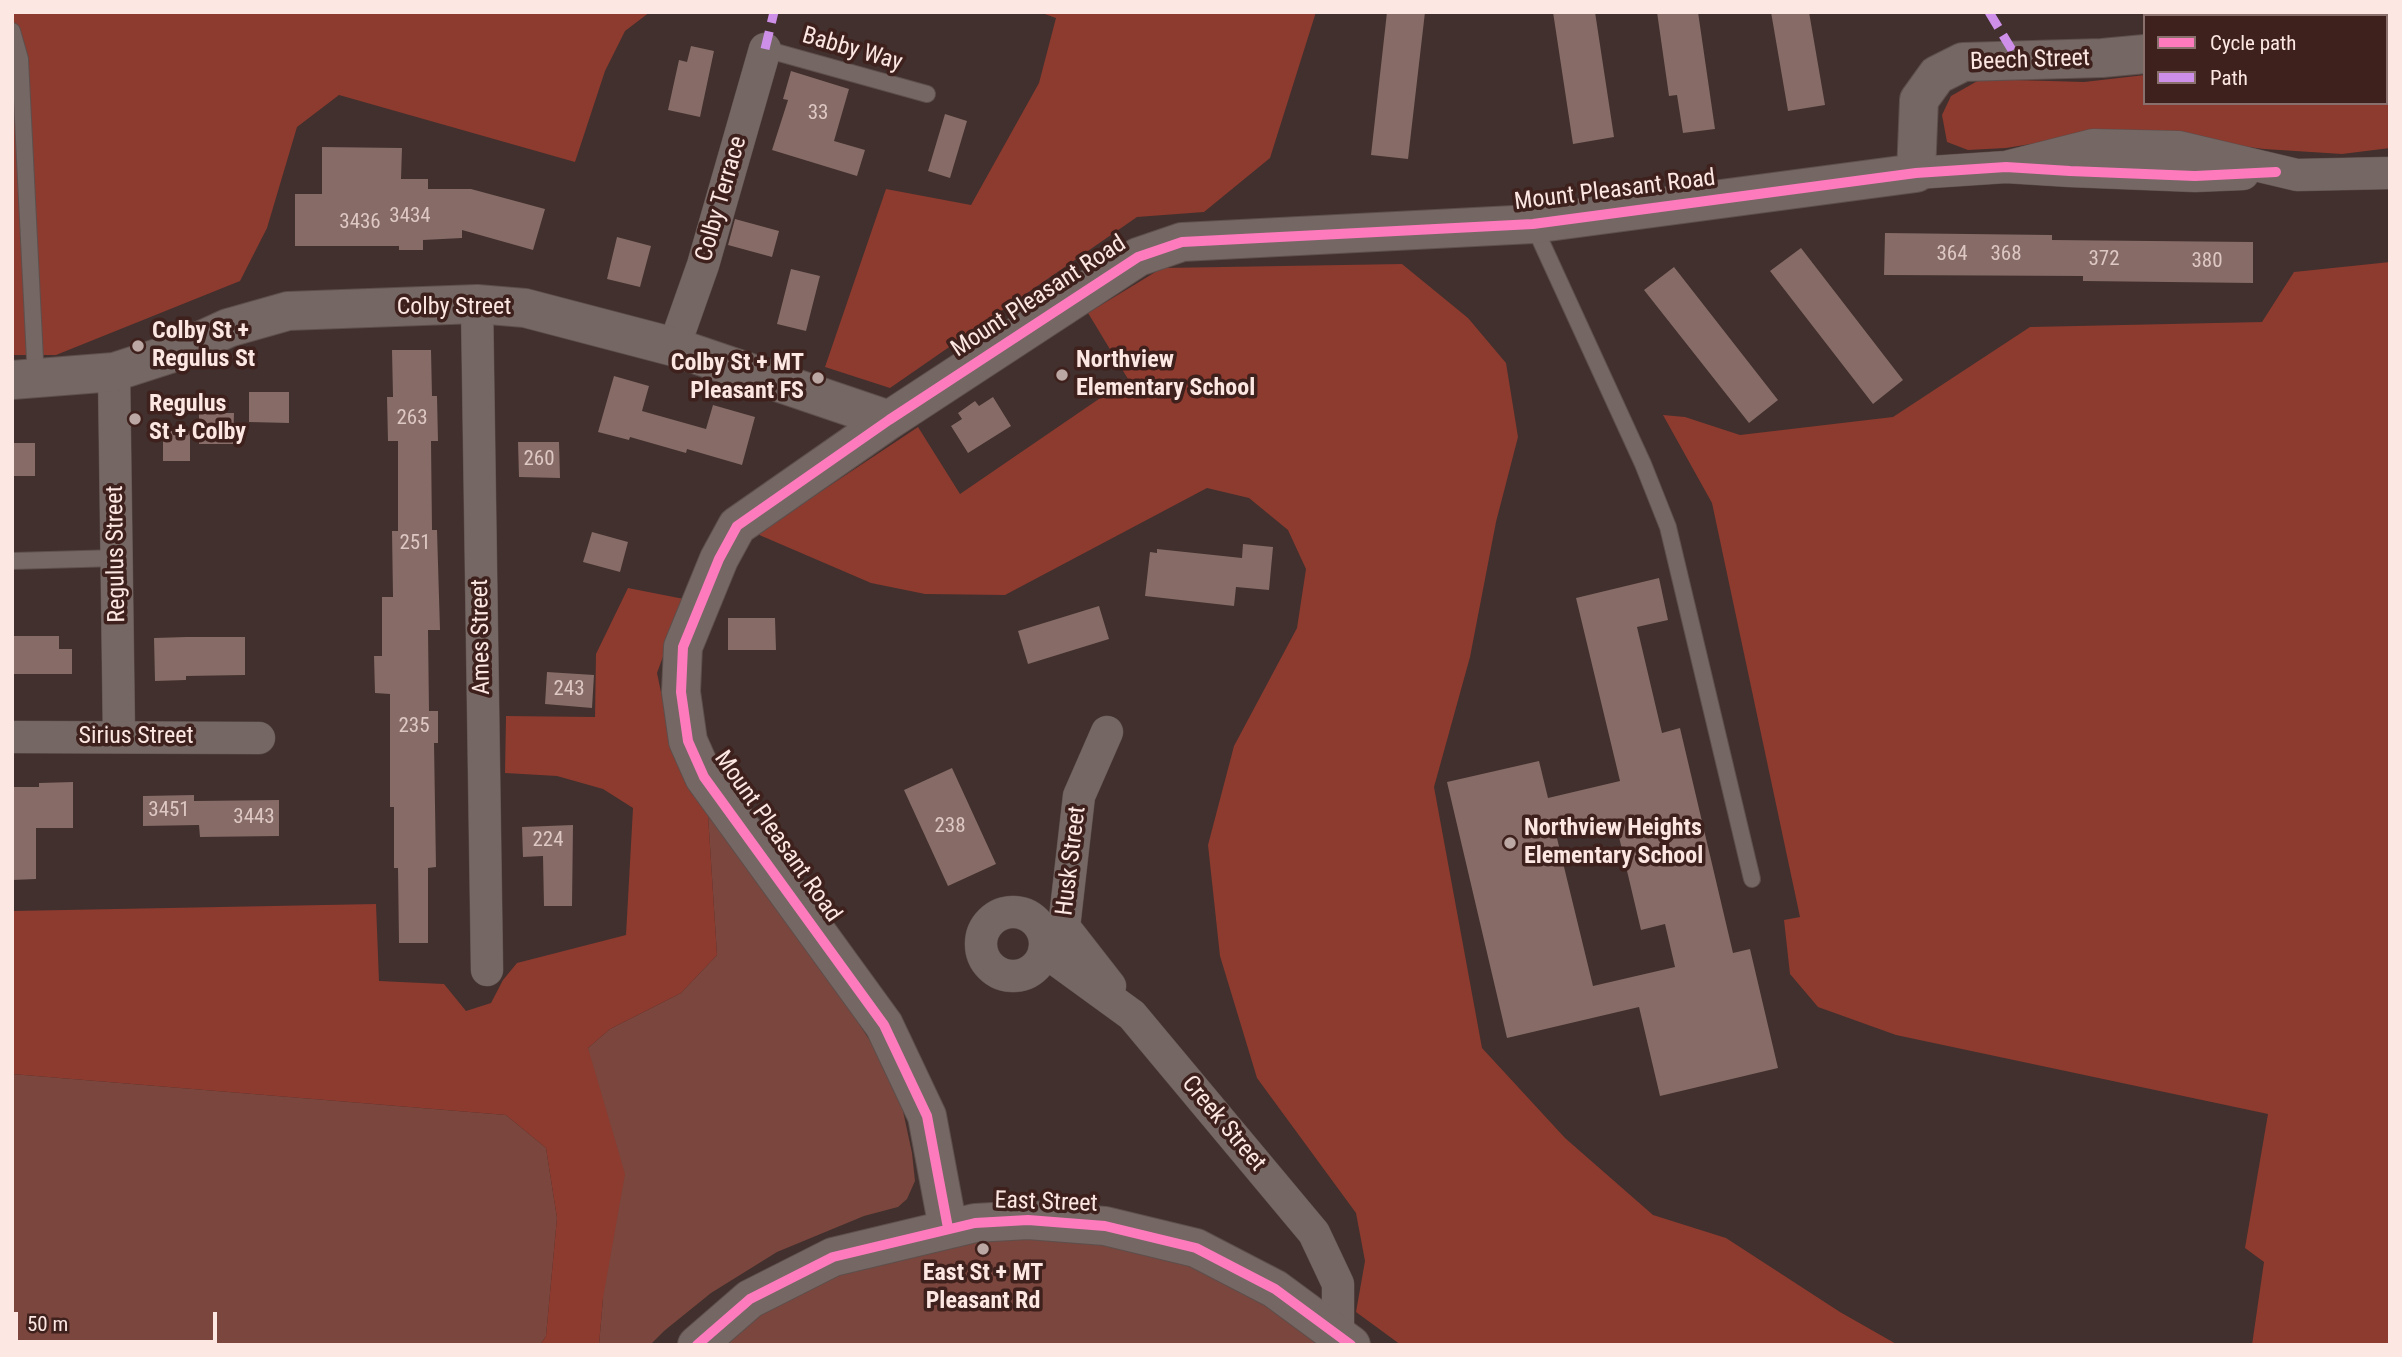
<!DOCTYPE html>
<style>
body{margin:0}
#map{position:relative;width:2402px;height:1357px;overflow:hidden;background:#41302d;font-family:"Roboto Condensed",sans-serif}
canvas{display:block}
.frame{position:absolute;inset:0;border:14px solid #fce7e3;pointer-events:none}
.legend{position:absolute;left:2143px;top:14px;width:245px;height:91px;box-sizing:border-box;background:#3e201c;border:2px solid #8a706c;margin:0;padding:9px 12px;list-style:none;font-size:21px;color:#fce7e3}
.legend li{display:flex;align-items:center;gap:14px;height:35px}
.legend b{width:35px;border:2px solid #8a706c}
.scale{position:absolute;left:14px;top:1312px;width:203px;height:32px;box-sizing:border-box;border:4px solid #fce7e3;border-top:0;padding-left:9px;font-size:21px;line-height:24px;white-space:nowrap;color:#fce7e3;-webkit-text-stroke:5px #3e201c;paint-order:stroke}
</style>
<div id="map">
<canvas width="2402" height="1357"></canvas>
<div class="frame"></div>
<ul class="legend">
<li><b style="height:9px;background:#fd7abc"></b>Cycle path</li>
<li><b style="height:9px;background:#ce8fe9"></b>Path</li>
</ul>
<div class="scale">50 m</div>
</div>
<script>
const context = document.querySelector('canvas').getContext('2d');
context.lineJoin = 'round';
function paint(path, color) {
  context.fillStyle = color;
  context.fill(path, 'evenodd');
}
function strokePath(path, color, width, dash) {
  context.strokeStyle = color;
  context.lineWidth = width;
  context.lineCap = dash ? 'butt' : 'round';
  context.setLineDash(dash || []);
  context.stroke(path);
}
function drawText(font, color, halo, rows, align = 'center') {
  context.font = font + ' "Roboto Condensed",sans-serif';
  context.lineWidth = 7;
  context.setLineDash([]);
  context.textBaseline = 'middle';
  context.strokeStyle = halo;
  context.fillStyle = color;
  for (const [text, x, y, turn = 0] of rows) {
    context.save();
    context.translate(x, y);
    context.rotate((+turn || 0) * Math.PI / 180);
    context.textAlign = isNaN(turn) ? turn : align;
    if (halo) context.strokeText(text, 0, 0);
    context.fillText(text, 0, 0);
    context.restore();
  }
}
const green = new Path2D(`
 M 708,815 L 850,1010 L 885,1064 L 900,1097 L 912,1153 L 915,1181 L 907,1199 L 898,1207 L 864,1216 L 777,1252 L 711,1293 L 664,1331 L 650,1345 L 599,1345 L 603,1298 L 588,1048 L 610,1029 L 681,993 L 717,955 Z
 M 12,1074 L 506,1115 L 546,1148 L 557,1218 L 546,1336 L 540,1345 L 12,1345 Z
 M 948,1228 L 1196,1248 L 1351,1345 L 697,1345 L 750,1299 Z`);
const forest = new Path2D(`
 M 12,12 L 650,12 L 625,31 L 605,71 L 575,162 L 339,95 L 297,127 L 267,228 L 240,281 L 56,355 L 12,355 Z
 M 1039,12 L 1316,12 L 1270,158 L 1204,212 L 1137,217 L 890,388 L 825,367 L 886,189 L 971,205 L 1039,83 L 1056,18 Z
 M 2278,12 L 2390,12 L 2390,148 L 2342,154 L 2264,149 L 2164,136 L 2093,134 L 2006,148 L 1968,150 L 1947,142 L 1942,115 L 1951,96 L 1981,79 L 2084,82 L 2145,75 L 2145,103 L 2386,103 L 2386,16 L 2274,16 Z
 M 2390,262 L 2390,1345 L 2252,1345 L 2264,1262 L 2245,1248 L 2268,1114 L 1896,1035 L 1818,1007 L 1790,974 L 1784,920 L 1800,917 L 1712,503 L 1663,415 L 1685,417 L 1740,435 L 1893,417 L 2030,327 L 2262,322 L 2294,272 Z
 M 1402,264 L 1468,318 L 1506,363 L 1518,437 L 1496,522 L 1470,657 L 1434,787 L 1482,1048 L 1565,1138 L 1653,1215 L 1726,1238 L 1840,1312 L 1898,1345 L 1401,1345 L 1356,1312 L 1365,1261 L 1356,1213 L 1257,1078 L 1220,956 L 1208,845 L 1234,746 L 1297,628 L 1306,569 L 1288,530 L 1249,498 L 1207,488 L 1005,595 L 925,594 L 871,583 L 757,534 L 918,427 L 960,494 L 1128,379 L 1088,313 L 1162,268 Z
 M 628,588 L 684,599 L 657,673 L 675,759 L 708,815 L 717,955 L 681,993 L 610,1029 L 588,1048 L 625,1174 L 603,1298 L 599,1345 L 540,1345 L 546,1336 L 557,1218 L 546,1148 L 506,1115 L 12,1074 L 12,911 L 376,904 L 379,981 L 444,984 L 466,1011 L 491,1003 L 503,980 L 517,963 L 626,935 L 633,808 L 603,789 L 557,776 L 505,773 L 506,716 L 595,717 L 596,654 Z`);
const building = new Path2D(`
 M 1387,12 L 1425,12 L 1408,159 L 1371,155 Z
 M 1553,12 L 1595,12 L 1614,137 L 1573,144 Z
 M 1657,12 L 1698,12 L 1715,129 L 1683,133 L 1677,95 L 1669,96 Z
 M 1771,12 L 1809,12 L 1825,105 L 1788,111 Z
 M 691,46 L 714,51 L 700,117 L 668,110 L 679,60 L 687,62 Z
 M 791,71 L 849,89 L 834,141 L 865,150 L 857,176 L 772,150 L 788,100 L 783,99 Z
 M 945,114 L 967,121 L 950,178 L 928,171 Z
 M 322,147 L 402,148 L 401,179 L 428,179 L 428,189 L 471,189 L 545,209 L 533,250 L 462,230 L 462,238 L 423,240 L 423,250 L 399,250 L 399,246 L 295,246 L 295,194 L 322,194 Z
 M 735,219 L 779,231 L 772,257 L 728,245 Z
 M 1885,233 L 2052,235 L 2052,240 L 2253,242 L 2253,283 L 2083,281 L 2083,276 L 1884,275 Z
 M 617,237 L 651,246 L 640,287 L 607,279 Z
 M 1801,248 L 1903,380 L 1873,404 L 1770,271 Z
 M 1674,267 L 1778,400 L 1749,423 L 1644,290 Z
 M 791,269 L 820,276 L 806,331 L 777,324 Z
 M 392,350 L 431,350 L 432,396 L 437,396 L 438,441 L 431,441 L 432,530 L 437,530 L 440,630 L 428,630 L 429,711 L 438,711 L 438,743 L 434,743 L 436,867 L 428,868 L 428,943 L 399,943 L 398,868 L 394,868 L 394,807 L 390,807 L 390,694 L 375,693 L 374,656 L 382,656 L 382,597 L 393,597 L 392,531 L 398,531 L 398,441 L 388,441 L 387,397 L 393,397 Z
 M 614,376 L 649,386 L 642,411 L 706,429 L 713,405 L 755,417 L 742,465 L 687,449 L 686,453 L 630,437 L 629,440 L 598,432 Z
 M 249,392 L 289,392 L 289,423 L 249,422 Z
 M 993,397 L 1011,426 L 968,453 L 951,426 L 962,419 L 958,413 L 975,401 L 979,406 Z
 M 199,413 L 234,413 L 233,444 L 199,444 Z
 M 163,431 L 190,431 L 190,461 L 163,461 Z
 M 518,442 L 559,442 L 560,478 L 519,477 Z
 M 12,443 L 35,443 L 35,476 L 12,476 Z
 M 592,532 L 628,542 L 620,572 L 583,562 Z
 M 1243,544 L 1273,547 L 1269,590 L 1236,587 L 1234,606 L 1145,596 L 1150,552 L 1157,553 L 1157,549 L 1242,558 Z
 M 1659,578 L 1668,620 L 1637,627 L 1662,733 L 1680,728 L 1733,953 L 1750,949 L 1778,1068 L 1660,1096 L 1639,1007 L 1507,1038 L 1447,782 L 1539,761 L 1548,798 L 1620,781 L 1576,598 ZM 1615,820 L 1641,930 L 1665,924 L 1675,967 L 1593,986 L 1556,834 Z
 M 1099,606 L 1109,639 L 1028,664 L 1018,631 Z
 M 728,618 L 775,618 L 776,650 L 728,650 Z
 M 12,636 L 59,636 L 59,649 L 72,649 L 72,674 L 12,674 Z
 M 186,637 L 245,637 L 245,675 L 186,676 L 186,680 L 155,681 L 154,638 Z
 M 547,672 L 594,675 L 592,708 L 545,704 Z
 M 952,768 L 996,864 L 948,886 L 904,790 Z
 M 73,782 L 73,828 L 36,828 L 36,879 L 12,880 L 12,787 L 39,787 L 39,783 Z
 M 194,795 L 194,801 L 279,800 L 279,836 L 200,837 L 199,825 L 143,826 L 143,796 Z
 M 573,825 L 572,906 L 544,906 L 543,856 L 523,857 L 522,827 Z`);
const lane = new Path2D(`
 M 12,31 L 20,59 L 36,380
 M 765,49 L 927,94
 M 1533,224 L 1643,464 L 1668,527 L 1752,879
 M 12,561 L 117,558`);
const street = new Path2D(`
 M 2006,167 L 2093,145 L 2179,147 L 2297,175 L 2390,173
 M 1916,173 L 2006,167 L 2070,171 L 2195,176 L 2243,174
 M 477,304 L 487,970
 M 674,347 L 703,265 L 765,49
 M 114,372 L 119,736
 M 1107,732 L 1079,796 L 1064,927 L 1110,986
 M 12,737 L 259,738
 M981 944a32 32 0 1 1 64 0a32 32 0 1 1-64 0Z
 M 1044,951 L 1132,1015 L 1314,1233 L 1338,1284 L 1338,1335`);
const secondary = new Path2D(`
 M 2236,16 L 2242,12
 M 12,380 L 114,372 L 176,352 L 228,328 L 288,311 L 477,304 L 525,308 L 674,347 L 889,420
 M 948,1228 L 927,1116 L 884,1025 L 704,777 L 688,741 L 681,692 L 683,647 L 719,559 L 737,526 L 889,420 L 1138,257 L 1182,242 L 1533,224 L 1916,173 L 1919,100 L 1937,75 L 1963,62 L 2102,58 L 2145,54
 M 697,1345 L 750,1299 L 833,1257 L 975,1223 L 1028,1220 L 1105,1226 L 1196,1248 L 1275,1289 L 1351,1345`);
const quiet = new Path2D(`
 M 1989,12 L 2018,60
 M 765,49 L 774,12`);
const cycleway = new Path2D(`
 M 948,1228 L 927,1116 L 884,1025 L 704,777 L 688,741 L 681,692 L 683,647 L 719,559 L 737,526 L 889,420 L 1138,257 L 1182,242 L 1533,224 L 1916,173 L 2006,167 L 2070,171 L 2195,176 L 2276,172
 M 697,1345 L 750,1299 L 833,1257 L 975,1223 L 1028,1220 L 1105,1226 L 1196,1248 L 1275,1289 L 1351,1345`);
const markers = [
 [138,346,7,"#bba7a3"],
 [1062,375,7,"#bba7a3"],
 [818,378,7,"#bba7a3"],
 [135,419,7,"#bba7a3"],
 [1510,843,7,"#bba7a3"],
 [983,1249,7,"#bba7a3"]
];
const numberNames = [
 ["33",818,114],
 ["3434",410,217],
 ["3436",360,223],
 ["364",1952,255],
 ["368",2006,255],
 ["372",2104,260],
 ["380",2207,262],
 ["263",412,419],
 ["260",539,460],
 ["251",415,544],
 ["243",569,690],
 ["235",414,727],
 ["3451",169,811],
 ["3443",254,818],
 ["238",950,827],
 ["224",548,841]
];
const streetNames = [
 ["Babby Way",852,50,16],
 ["Beech Street",2030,61,-2],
 ["Mount Pleasant Road",1615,191,-7],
 ["Colby Terrace",722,199,-74],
 ["Mount Pleasant Road",1039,297,-33],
 ["Colby Street",454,308],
 ["Regulus Street",117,554,-91],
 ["Ames Street",482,637,-91],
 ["Sirius Street",136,737],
 ["Mount Pleasant Road",777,837,55],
 ["Husk Street",1072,861,-83],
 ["Creek Street",1223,1124,50],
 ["East Street",1046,1203,2]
];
const poiNames = [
 ["Colby St +",152,332],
 ["Regulus St",152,360],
 ["Northview",1076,361],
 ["Elementary School",1076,389],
 ["Colby St + MT",804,364,"right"],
 ["Pleasant FS",804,392,"right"],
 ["Regulus",149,405],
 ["St + Colby",149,433],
 ["Northview Heights",1524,829],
 ["Elementary School",1524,857],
 ["East St + MT",983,1274,"center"],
 ["Pleasant Rd",983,1302,"center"]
];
paint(green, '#7a463d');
paint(forest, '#8d3a2f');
paint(building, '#866b67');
strokePath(lane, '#5e4f4c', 18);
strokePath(street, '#5e4f4c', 33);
strokePath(secondary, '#5e4f4c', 40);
strokePath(lane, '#756764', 16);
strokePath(street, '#756764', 32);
strokePath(secondary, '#756764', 38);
strokePath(quiet, '#ce8fe9', 9, [18, 9]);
strokePath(cycleway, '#fd7abc', 10);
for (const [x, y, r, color] of markers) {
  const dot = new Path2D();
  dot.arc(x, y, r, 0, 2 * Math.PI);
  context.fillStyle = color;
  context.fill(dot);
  strokePath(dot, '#3e201c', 2.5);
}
drawText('21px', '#dec8c4', null, numberNames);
drawText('24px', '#fce7e3', '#3e201c', streetNames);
drawText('bold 24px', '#fce7e3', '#3e201c', poiNames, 'left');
</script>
